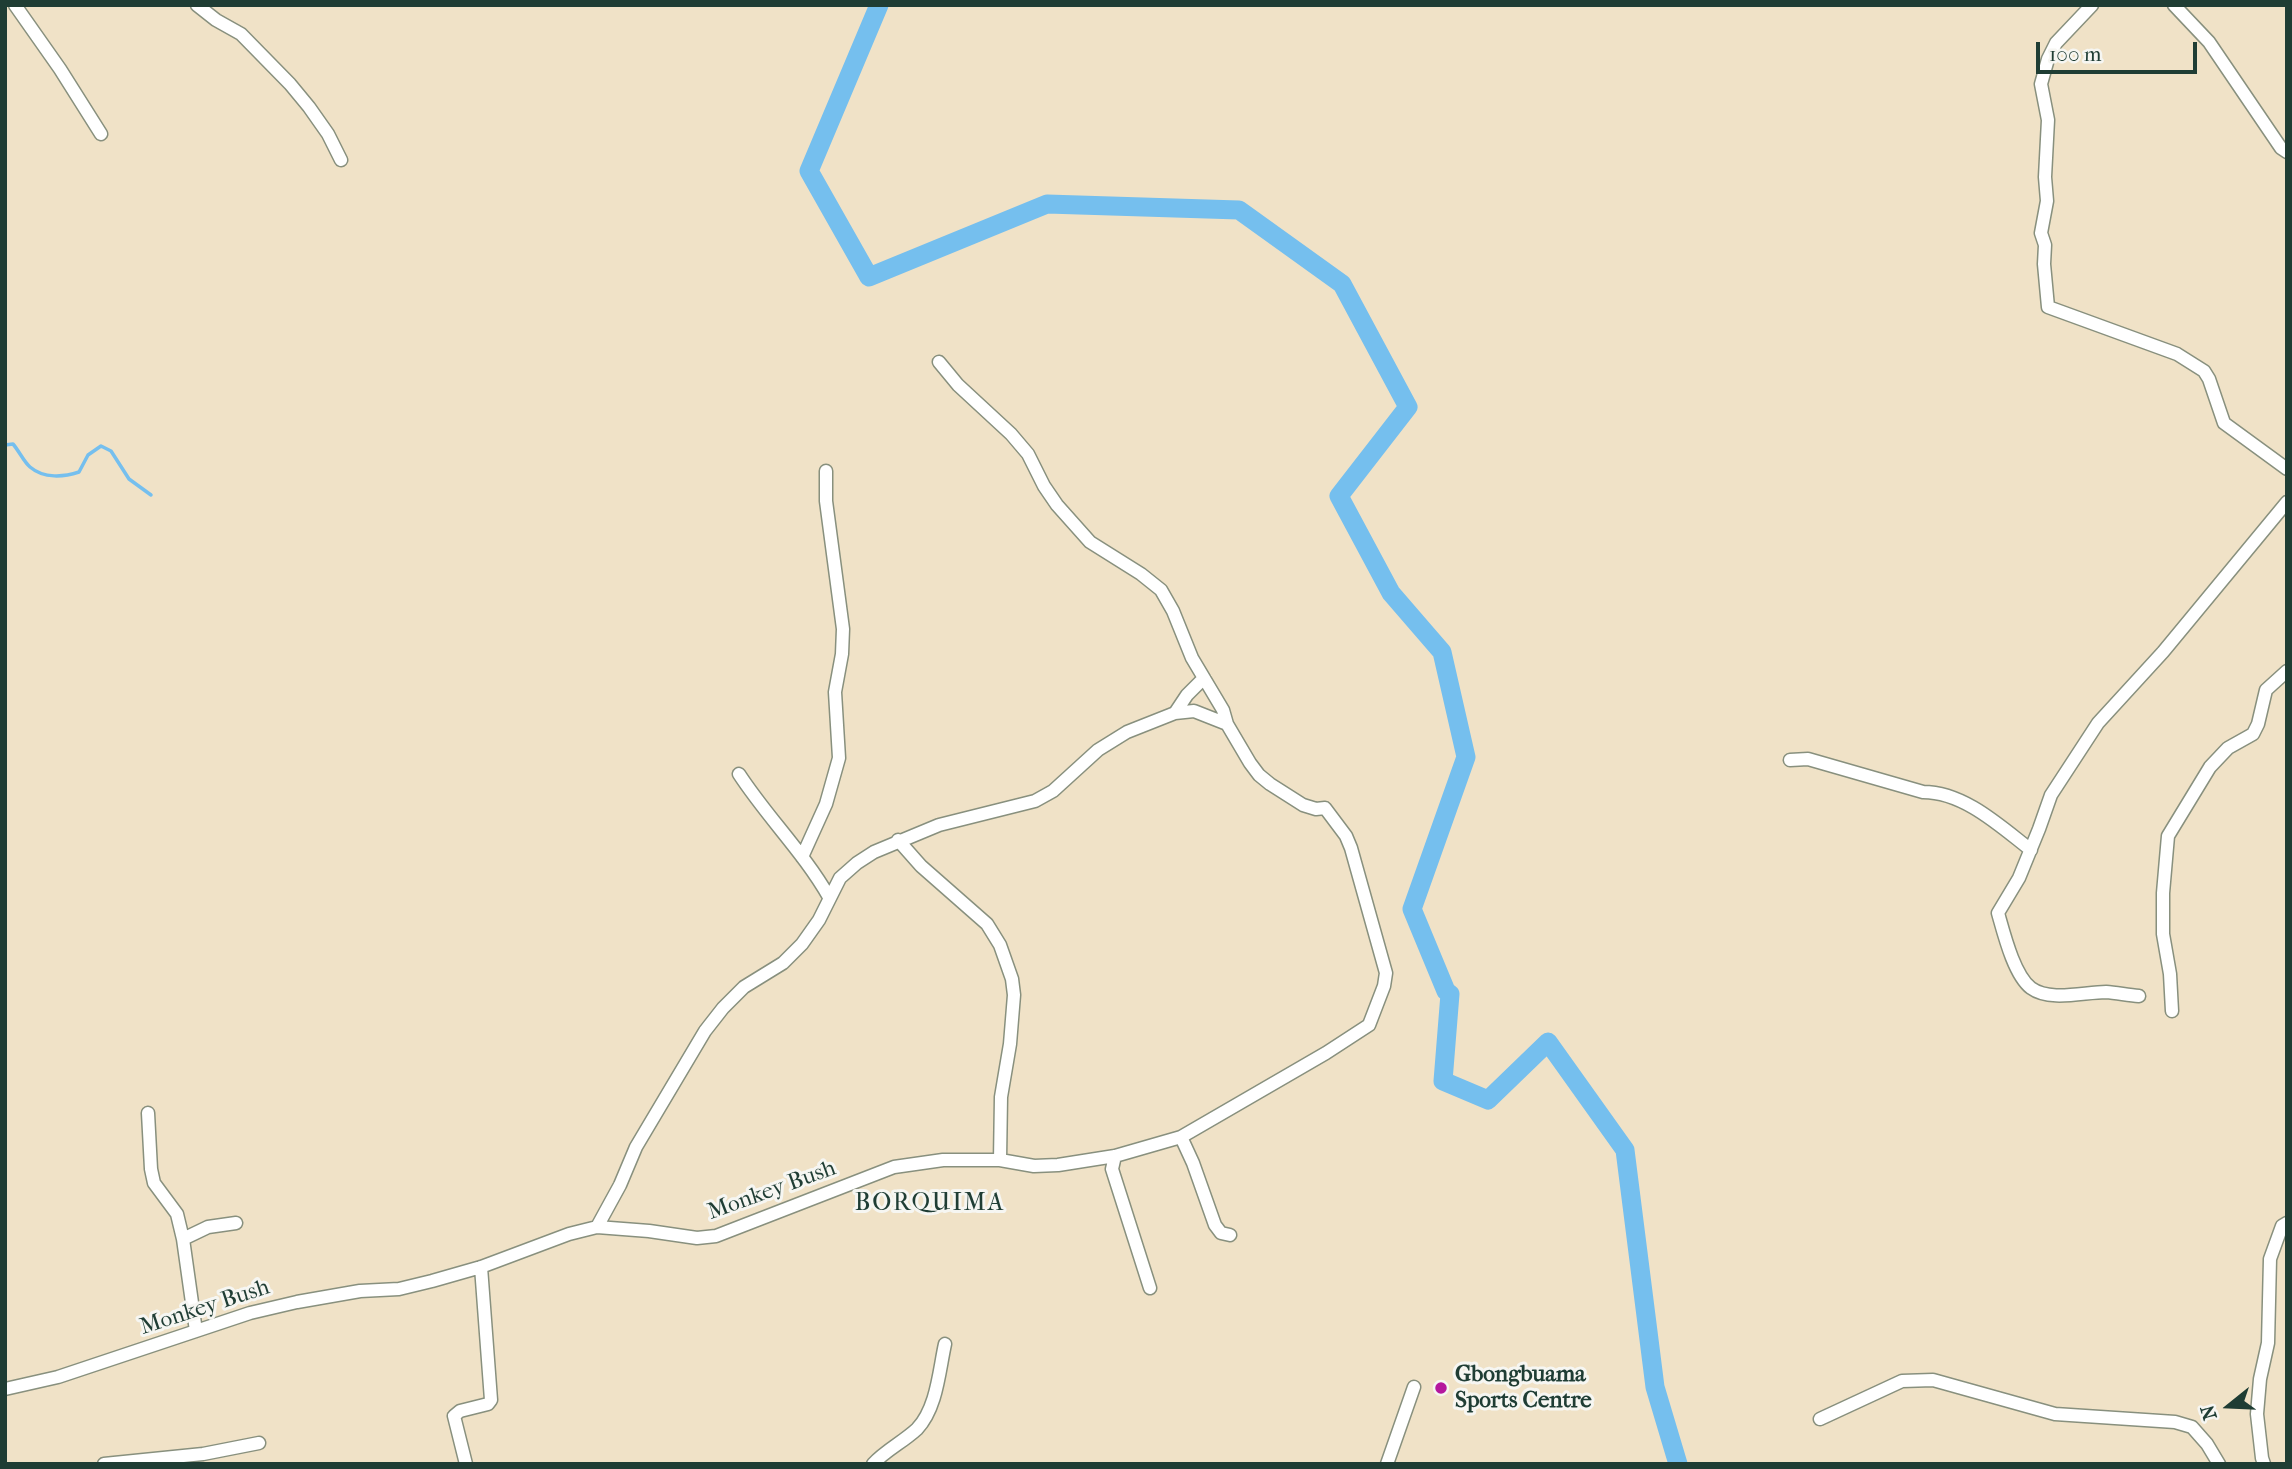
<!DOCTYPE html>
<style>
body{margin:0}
#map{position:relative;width:2292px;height:1469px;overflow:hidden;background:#f0e2c7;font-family:"IM FELL French Canon",serif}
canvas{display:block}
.frame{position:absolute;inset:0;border:7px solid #1f3d34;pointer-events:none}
.north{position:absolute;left:2194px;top:1371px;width:70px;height:70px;-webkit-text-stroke:5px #f6f6f2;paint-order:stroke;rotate:252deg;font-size:19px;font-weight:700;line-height:28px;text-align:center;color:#1f3d34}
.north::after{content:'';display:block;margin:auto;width:24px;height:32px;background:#1f3d34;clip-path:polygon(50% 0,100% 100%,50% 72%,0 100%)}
.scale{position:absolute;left:2036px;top:42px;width:161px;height:32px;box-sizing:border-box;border:4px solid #1f3d34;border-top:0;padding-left:9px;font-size:21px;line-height:24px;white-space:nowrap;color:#1f3d34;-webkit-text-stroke:5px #f6f6f2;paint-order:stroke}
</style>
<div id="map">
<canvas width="2292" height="1469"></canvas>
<div class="frame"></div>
<div class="north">N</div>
<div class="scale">100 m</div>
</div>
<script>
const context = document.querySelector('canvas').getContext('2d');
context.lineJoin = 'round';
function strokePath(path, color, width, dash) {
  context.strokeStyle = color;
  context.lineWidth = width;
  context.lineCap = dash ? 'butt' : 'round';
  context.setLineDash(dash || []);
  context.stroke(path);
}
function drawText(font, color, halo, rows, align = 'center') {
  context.font = font + ' "IM FELL French Canon",serif';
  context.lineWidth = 6;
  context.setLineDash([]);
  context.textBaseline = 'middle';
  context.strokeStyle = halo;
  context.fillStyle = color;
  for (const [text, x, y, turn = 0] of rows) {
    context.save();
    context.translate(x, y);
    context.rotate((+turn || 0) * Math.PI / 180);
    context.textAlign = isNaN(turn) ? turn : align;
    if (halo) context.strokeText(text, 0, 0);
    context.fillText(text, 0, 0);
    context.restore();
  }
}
const stream = new Path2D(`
 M 5,445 L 13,444 C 19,451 24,462 30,467 C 44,479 64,477 79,472 L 88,455 L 101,446 L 111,451 L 129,479 L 151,495`);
const river = new Path2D(`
 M 879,5 L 809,171 L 869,277 L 1047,204 L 1239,210 L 1342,284 L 1408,407 L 1339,496 L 1391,593 L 1442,652 L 1466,757 L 1412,909 L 1446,991 L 1450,994 L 1443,1081 L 1488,1100 L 1548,1042 L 1625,1150 L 1655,1387 L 1678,1464`);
const minor = new Path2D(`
 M 15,5 L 60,69 L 101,134
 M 197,5 L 216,20 L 241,34 L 290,84 L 309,107 L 328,134 L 341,160
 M 2092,5 L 2056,43 L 2048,59 L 2041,84 L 2048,120 L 2045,177 L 2047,201 L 2041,233 L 2045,245 L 2044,264 L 2048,307 L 2177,354 L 2204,371 L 2209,379 L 2224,423 L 2287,469
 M 2174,5 L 2209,42 L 2281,148 L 2287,152
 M 939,362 L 958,385 L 1011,434 L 1028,454 L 1044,486 L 1057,505 L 1090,542 L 1141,574 L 1161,590 L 1173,611 L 1192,658 L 1223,710 L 1227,724
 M 1175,713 L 1187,695 L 1204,678
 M 1790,760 L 1808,759 L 1923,792 C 1964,792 2000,826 2031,850
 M 739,774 C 767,817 804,853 829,897
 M 898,840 L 921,866 L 987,924 L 1000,945 L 1012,979 L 1014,995 L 1010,1044 L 1001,1097 L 1000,1160
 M 802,857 L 826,804 L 839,758 L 835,692 L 842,654 L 843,629 L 826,501 L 826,471
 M 2139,996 C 2128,995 2117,993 2106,992 C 2084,992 2050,1002 2031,988 C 2014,975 2004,934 1998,913 L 2019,878 L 2039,829 L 2051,795 L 2098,723 L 2163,652 L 2287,502
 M 2172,1011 L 2170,974 L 2163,934 L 2163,893 L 2168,836 L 2210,767 L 2228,748 L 2253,734 L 2258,724 L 2266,690 L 2287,671
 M 148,1113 L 151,1169 L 154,1183 L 177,1214 L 183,1239 L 196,1331
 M 1181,1137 L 1193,1163 L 1215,1225 L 1221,1233 L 1230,1235
 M 1115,1156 L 1112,1169 L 1150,1288
 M 183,1239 L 208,1227 L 236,1223
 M 5,1389 L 58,1377 L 250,1313 L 297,1302 L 360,1291 L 399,1289 L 432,1281 L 481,1267 L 569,1234 L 597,1227 L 649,1231 L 697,1238 L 716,1236 L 894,1167 L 943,1160 L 1000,1160 L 1034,1166 L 1058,1165 L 1115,1156 L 1181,1137 L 1326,1053 L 1369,1025 L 1384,986 L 1386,973 L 1351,848 L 1346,836 L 1325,808 L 1316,809 L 1303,805 L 1270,784 L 1259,775 L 1250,763 L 1227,724 L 1194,711 L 1175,713 L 1127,732 L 1098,750 L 1053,791 L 1035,801 L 939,825 L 874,852 L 857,863 L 840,878 L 819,920 L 802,944 L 783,963 L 744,987 L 723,1008 L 705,1031 L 636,1147 L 620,1185 L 597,1227
 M 1820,1419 L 1902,1381 L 1933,1380 L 2055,1414 L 2175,1422 L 2192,1427 L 2207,1444 L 2219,1464
 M 104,1464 L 203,1454 L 259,1443
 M 466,1464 L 454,1416 L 460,1411 L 488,1404 L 491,1400 L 481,1267
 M 873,1464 C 886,1450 903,1442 917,1429 C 937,1408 939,1371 945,1344
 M 1387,1464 L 1414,1387
 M 2264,1464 L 2262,1458 L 2257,1414 L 2260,1379 L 2268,1343 L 2270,1259 L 2282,1226 L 2287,1223`);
const markers = [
 [1441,1388,7,"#b5179e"]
];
const streetNames = [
 ["Monkey Bush",772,1191,-20],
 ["Monkey Bush",205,1308,-18]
];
const poiNames = [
 ["Gbongbuama",1455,1375],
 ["Sports Centre",1455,1401]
];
const neighbourhoodNames = [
 ["BORQUIMA",930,1204]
];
strokePath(stream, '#75bfee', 3.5);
strokePath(river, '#75bfee', 19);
strokePath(minor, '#88907e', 15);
strokePath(minor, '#fff', 12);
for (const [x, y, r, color] of markers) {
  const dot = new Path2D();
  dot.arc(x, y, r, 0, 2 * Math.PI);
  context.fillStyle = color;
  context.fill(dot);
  strokePath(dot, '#f6f6f2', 2.5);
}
drawText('23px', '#1f3d34', '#f6f6f2', streetNames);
drawText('bold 23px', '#1f3d34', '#f6f6f2', poiNames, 'left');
context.letterSpacing = '2px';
drawText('24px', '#1f3d34', '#f6f6f2', neighbourhoodNames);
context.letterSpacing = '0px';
</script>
